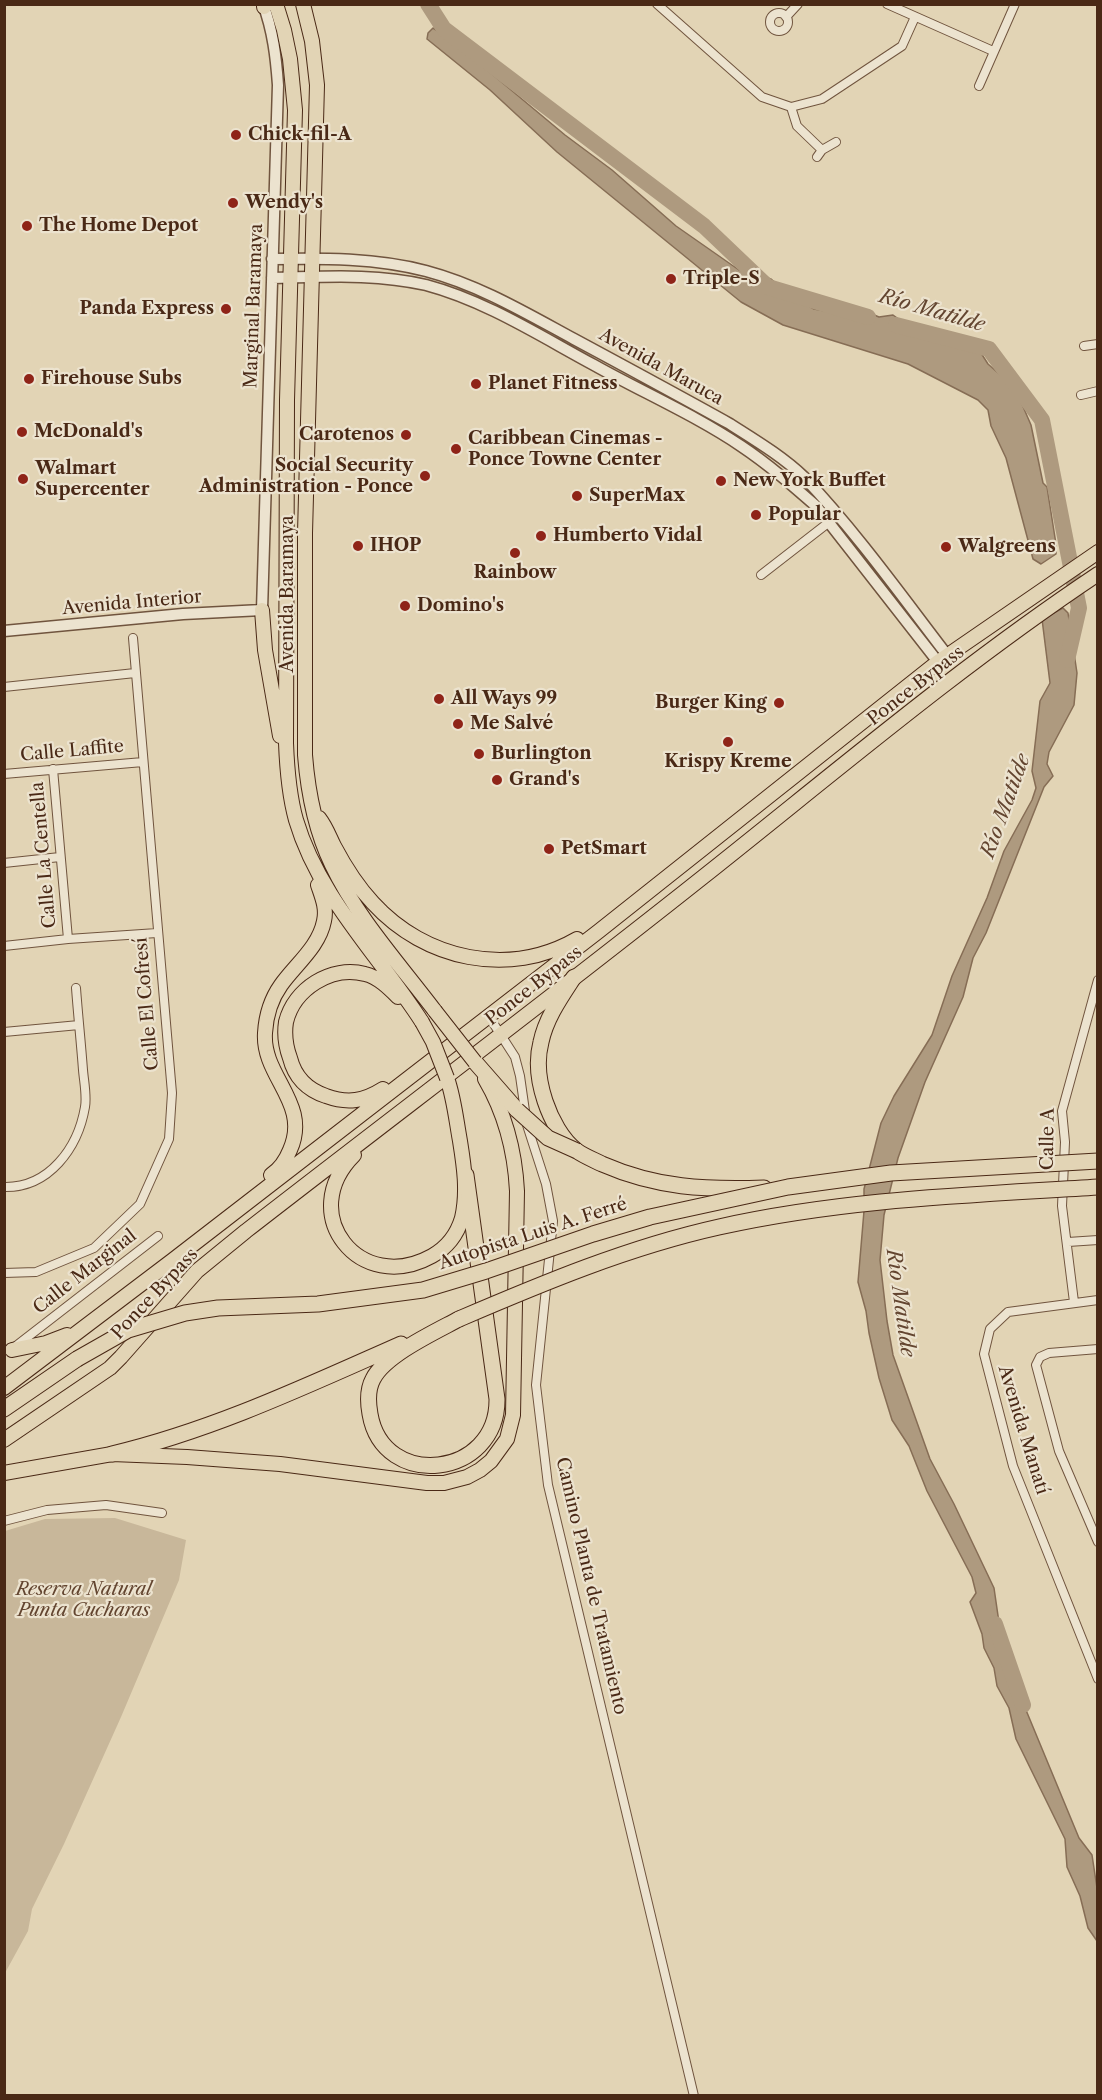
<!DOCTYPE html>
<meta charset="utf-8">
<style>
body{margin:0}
#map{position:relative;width:1102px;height:2100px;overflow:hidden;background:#e2d4b5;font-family:"Libre Caslon Text",serif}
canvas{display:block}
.frame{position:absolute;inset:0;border:6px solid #4a2916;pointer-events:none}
</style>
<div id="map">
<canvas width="1102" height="2100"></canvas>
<div class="frame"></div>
</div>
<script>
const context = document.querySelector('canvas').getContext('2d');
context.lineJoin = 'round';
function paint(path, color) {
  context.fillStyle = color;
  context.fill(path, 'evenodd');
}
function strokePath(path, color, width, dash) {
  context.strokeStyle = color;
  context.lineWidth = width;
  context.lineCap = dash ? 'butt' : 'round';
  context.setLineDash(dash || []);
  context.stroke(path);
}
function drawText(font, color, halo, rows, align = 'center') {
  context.font = font + ' "Libre Caslon Text",serif';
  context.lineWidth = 4.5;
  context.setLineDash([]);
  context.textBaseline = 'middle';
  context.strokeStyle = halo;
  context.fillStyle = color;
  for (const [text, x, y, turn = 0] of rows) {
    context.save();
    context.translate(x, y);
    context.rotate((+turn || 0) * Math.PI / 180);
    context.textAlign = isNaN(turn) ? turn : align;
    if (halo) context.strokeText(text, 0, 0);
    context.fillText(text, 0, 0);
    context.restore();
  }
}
const green = new Path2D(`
 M 115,1518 L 186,1540 L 179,1580 L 121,1717 L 64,1844 L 32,1909 L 28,1931 L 5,1973 L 5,1531 L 45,1519 Z`);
const water = new Path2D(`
 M 433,28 L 450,39 L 565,135 L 612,170 L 676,226 L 739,270 L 771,279 L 790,295 L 814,309 L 831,312 L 862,310 L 879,317 L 893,315 L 925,338 L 959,342 L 981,353 L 988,364 L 1015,388 L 1031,425 L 1043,483 L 1047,487 L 1056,544 L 1056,554 L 1041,564 L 1033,559 L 1006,458 L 991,426 L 988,410 L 978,400 L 908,364 L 783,325 L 741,302 L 557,152 L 490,90 L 427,39 L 428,33 Z
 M 1063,608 L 1068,613 L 1077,673 L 1074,705 L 1049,752 L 1047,764 L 1053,776 L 1044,787 L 986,933 L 973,958 L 963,997 L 925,1082 L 898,1158 L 884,1215 L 880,1260 L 887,1321 L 893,1355 L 930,1459 L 954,1504 L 994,1588 L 1004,1657 L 1079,1838 L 1092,1855 L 1097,1888 L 1097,1941 L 1088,1928 L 1080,1896 L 1067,1867 L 1065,1839 L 1016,1739 L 1009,1708 L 997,1686 L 994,1668 L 984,1648 L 982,1634 L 970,1602 L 976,1593 L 972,1577 L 927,1491 L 909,1446 L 892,1420 L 879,1378 L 869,1333 L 866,1311 L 858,1282 L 864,1211 L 864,1189 L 881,1123 L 894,1096 L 932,1035 L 952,976 L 987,898 L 1004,851 L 1032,800 L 1036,788 L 1032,771 L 1040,701 L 1050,683 L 1042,619 Z`);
const river = new Path2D(`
 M 428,4 L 444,29 L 704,226 L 768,287 L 868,317
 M 896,325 L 989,349 L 1042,420 L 1079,608 L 1067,660
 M 995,1624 L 1023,1705`);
const minor = new Path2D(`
 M 657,4 L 762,97 L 791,107 L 822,99 L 902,46 L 915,17
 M 887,4 L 993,51
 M770 22a9 9 0 1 1 18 0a9 9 0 1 1-18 0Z
 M 786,17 L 798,4
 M 979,86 L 1015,4
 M 791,107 L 797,126 L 822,150
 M 817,157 L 822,150 L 836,142
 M 1084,346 L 1098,344
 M 1081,395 L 1098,391
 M 761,575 L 828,523
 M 4,687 L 135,673
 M 53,769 L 68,939
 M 4,774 L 143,762
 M 4,863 L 60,857
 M 4,946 L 68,939 L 157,933
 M 488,1015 L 515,1057 L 520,1076 L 527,1125 L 546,1184 L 553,1221 L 536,1385 L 548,1485 L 694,2096
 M 4,1032 L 79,1025
 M 4,1187 C 49,1188 78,1148 85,1107 C 87,1096 84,1082 83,1070 C 81,1043 78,1015 76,988
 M 1068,1242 L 1098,1240
 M 4,1273 L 36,1272 L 94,1248 L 140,1204 L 169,1139 L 172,1093 L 133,638
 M 1098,1300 L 1008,1312 L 990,1329 L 984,1354 L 1013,1466 L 1098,1679
 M 1074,1302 L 1062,1206 L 1065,1142 L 1062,1111 L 1098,980
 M 16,1346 L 158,1236
 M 1098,1349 L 1049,1353 L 1040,1357 L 1036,1365 L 1059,1451 L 1098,1542
 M 4,1521 L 47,1510 L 106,1505 L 162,1513`);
const tertiary = new Path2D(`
 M 272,259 C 323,258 377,258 426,271 C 479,285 526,313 574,339 C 626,367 678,395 730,424 C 755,440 782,456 804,477 C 856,532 901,595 947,655
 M 272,278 C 324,277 374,273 426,285 C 486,301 540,336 594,365 C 642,392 695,415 741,446 C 768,464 792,485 816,506 L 938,662
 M 4,631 L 183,614 L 262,610 L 278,85 C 276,57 273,31 263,4`);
const trunk = new Path2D(`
 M 264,4 L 264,7
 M 276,4 L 284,30 L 290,59 L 295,110 L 287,400 L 286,743 C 287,769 289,795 296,820 C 319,898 379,955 422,1022
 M 303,4 L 312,41 L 317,85 L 305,533 L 305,755 C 308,793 315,830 332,865 C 356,916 401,966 435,1011
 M 262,610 L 265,650 L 280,736
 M 319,818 C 326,827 329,836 334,846 C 344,865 358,887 373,903 C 425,960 509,978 577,939
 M 383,1089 C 364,1101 348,1104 326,1096 C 308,1090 295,1078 290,1058 C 286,1047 284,1035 286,1022 C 294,989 331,965 365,974 C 378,977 389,988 398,997
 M 354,1155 C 295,1214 360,1296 432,1256 C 448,1247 457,1235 462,1218 C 468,1192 464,1166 460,1141 C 456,1119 454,1098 447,1078
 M 271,1175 C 280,1169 286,1160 290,1150 C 311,1103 262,1077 265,1033 C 266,1016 271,999 281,985 C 295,965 319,947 324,921 C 327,908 322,897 318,885
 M 12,1350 L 46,1343 L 67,1335
 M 4,1388 L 173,1260 L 599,931 L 938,662 L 1098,552
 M 4,1440 L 110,1368 L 121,1357 L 197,1271 L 246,1231 C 398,1113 552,997 703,877 C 833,774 960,666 1098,574
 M 4,1473 L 112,1454 L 187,1457 L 280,1464 L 427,1483 L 444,1483 L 467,1477 L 480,1470 L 491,1461 L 507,1439 L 513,1415 L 517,1191 C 515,1152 505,1113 485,1079`);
const motorway = new Path2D(`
 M 574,977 C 561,997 546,1018 541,1042 C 536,1061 539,1083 545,1101 C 551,1119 562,1140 577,1151 C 584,1156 594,1160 602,1164 C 657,1188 705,1190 764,1188
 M 475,1062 L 517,1110
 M 459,1319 C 435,1332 385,1355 373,1379 C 367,1390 368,1403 370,1414 C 383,1491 498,1478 497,1399 L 466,1175
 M 4,1409 L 77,1359
 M 112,1454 C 213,1430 306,1386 401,1344`);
const trunkBridge = new Path2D(`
 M 435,1011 L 475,1062
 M 422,1022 L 433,1042 L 447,1078`);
const motorwayBridge = new Path2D(`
 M 517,1110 L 548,1138 L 577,1151
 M 459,1319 C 543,1283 629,1247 719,1227 C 844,1199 971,1195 1098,1187
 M 77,1359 L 128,1330 L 185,1313 L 218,1308 L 318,1304 L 423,1290 L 486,1271 L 593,1234 L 650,1217 L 788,1187 L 891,1173 L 1098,1161`);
const markers = [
 [236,135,6,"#8f2418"],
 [233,203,6,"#8f2418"],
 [27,226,6,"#8f2418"],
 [671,279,6,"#8f2418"],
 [226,309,6,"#8f2418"],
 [29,379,6,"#8f2418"],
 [476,384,6,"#8f2418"],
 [22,432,6,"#8f2418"],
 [406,435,6,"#8f2418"],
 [456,449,6,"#8f2418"],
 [425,476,6,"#8f2418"],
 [23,479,6,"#8f2418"],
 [721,481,6,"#8f2418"],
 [577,496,6,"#8f2418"],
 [756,515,6,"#8f2418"],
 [541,536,6,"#8f2418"],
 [358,546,6,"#8f2418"],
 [946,547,6,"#8f2418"],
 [515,553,6,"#8f2418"],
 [405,606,6,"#8f2418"],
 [439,699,6,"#8f2418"],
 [779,703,6,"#8f2418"],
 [458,724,6,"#8f2418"],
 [728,742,6,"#8f2418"],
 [479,754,6,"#8f2418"],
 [497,780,6,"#8f2418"],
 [549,849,6,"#8f2418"]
];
const poiNames = [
 ["Chick-fil-A",248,135],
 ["Wendy's",245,203],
 ["The Home Depot",39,226],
 ["Triple-S",683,279],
 ["Panda Express",214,309,"right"],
 ["Firehouse Subs",41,379],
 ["Planet Fitness",488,384],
 ["McDonald's",34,432],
 ["Carotenos",394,435,"right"],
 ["Caribbean Cinemas -",468,439],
 ["Ponce Towne Center",468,460],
 ["Social Security",413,466,"right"],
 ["Administration - Ponce",413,487,"right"],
 ["Walmart",35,469],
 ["Supercenter",35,490],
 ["New York Buffet",733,481],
 ["SuperMax",589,496],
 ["Popular",768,515],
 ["Humberto Vidal",553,536],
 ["IHOP",370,546],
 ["Walgreens",958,547],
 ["Rainbow",515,573,"center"],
 ["Domino's",417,606],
 ["All Ways 99",451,699],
 ["Burger King",767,703,"right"],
 ["Me Salvé",470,724],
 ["Burlington",491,754],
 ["Krispy Kreme",728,762,"center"],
 ["Grand's",509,780],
 ["PetSmart",561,849]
];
const streetNames = [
 ["Marginal Baramaya",254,306,-88],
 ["Avenida Maruca",661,367,29],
 ["Avenida Baramaya",288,594,-90],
 ["Avenida Interior",132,603,-5],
 ["Ponce Bypass",916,686,-38],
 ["Calle Laffite",72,751,-5],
 ["Calle La Centella",44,855,-95],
 ["Ponce Bypass",534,986,-38],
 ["Calle El Cofresí",147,1004,-95],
 ["Calle A",1048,1139,-89],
 ["Autopista Luis A. Ferré",533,1234,-18],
 ["Calle Marginal",85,1272,-38],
 ["Ponce Bypass",155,1294,-47],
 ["Avenida Manatí",1023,1430,73],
 ["Camino Planta de Tratamiento",591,1586,77]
];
const parkNames = [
 ["Reserva Natural",84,1590],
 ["Punta Cucharas",84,1611]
];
const waterNames = [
 ["Río Matilde",932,311,16],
 ["Río Matilde",1006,806,-70],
 ["Río Matilde",900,1303,82]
];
paint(green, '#c8b79a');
paint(water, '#ae9a7f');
strokePath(water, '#866d55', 1.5);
strokePath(river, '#ae9a7f', 16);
strokePath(minor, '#70543e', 10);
strokePath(tertiary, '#70543e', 13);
strokePath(trunk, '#4a2916', 16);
strokePath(motorway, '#4a2916', 17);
strokePath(minor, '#ece3cf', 8);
strokePath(tertiary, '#ece3cf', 10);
strokePath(trunk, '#e2d4b5', 14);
strokePath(motorway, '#e2d4b5', 15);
strokePath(trunkBridge, '#4a2916', 16, []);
strokePath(motorwayBridge, '#4a2916', 17, []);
strokePath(trunkBridge, '#e2d4b5', 14);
strokePath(motorwayBridge, '#e2d4b5', 15);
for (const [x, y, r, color] of markers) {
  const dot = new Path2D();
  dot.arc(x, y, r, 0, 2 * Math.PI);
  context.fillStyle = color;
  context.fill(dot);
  strokePath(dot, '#ece3cf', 2);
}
drawText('bold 18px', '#4a2916', '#ece3cf', poiNames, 'left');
drawText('18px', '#4a2916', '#ece3cf', streetNames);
drawText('italic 18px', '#634530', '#ece3cf', parkNames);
drawText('italic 20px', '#634530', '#ece3cf', waterNames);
</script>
